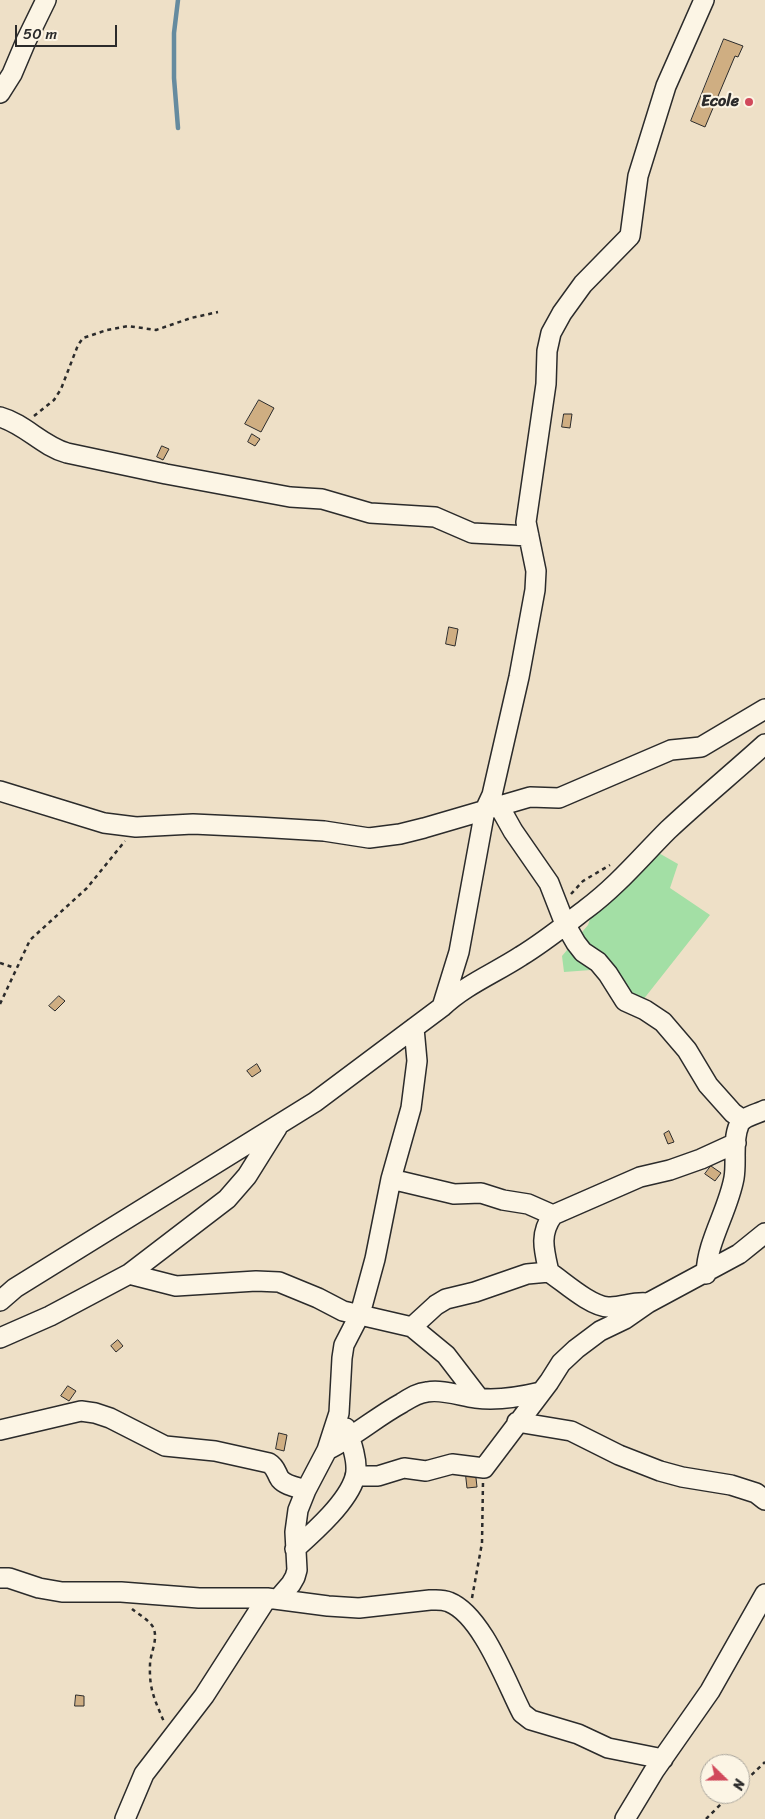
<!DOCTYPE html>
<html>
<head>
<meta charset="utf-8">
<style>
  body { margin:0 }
  #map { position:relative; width:765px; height:1819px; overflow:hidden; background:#eee0c7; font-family:Sriracha,sans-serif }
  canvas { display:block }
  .north { position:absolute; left:700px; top:1754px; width:50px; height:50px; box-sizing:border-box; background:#fcf5e5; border:1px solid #a8a49b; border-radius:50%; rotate:112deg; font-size:14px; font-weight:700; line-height:20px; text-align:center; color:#2b2b2b }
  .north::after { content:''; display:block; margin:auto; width:18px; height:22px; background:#d1495b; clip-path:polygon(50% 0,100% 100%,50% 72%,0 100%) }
  .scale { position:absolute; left:15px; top:25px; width:102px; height:22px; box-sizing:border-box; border:2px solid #2b2b2b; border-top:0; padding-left:6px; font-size:15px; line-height:18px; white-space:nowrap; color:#2b2b2b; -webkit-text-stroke:4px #fcf5e5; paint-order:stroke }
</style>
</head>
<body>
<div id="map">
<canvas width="765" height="1819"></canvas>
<div class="north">N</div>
<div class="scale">50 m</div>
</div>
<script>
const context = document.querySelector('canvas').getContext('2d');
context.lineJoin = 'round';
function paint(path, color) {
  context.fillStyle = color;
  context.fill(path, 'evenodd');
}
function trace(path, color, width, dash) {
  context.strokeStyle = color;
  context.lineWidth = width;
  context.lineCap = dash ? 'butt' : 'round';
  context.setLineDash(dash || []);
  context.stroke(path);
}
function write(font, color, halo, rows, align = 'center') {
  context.font = font + ' Sriracha,sans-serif';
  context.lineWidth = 4;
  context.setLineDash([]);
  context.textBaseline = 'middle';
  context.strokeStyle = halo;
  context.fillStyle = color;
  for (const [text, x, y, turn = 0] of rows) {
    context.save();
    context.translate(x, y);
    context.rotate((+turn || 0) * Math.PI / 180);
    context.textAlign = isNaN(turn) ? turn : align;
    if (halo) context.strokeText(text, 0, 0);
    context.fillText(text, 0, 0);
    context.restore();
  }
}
paint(new Path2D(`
  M650,848L678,864L670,888L710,915L639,1005L597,957L591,970L564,972L562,956L588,925L593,910Z`), '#a3dfa5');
trace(new Path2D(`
  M178,0L174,33V78L178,128`), '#658b9f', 4.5);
const building = new Path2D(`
  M724,39L743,46L738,57L735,56L705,127L691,121Z
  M259,400L274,408L261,432L245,424Z
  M564,414H572L570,428L562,427Z
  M252,434L260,439L255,446L248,442Z
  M162,446L169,449L163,460L157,457Z
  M449,627L458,629L455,646L446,644Z
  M59,996L65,1001L55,1011L49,1006Z
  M257,1064L261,1071L252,1077L247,1071Z
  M669,1131L674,1142L668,1144L664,1134Z
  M711,1166L721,1173L715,1181L705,1174Z
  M118,1340L123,1346L116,1352L111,1346Z
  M68,1386L76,1391L69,1401L61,1396Z
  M279,1433L287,1435L284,1451L276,1449Z
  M475,1469L477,1487L467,1488L465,1470Z
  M76,1695L84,1696V1706H75Z`);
paint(building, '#cfae82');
trace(building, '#2b2b2b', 1);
const minor = new Path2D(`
  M0,93L12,74L26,41L46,0
  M0,417C25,424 42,446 67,453L166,474L290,497L322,499L370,513L435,517L472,533L529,536
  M0,791L104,823L136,827L193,824L257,827L324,831L369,838L400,834L424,828L530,797L559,798L671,750L701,747L765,709
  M499,806L513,831L549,883L565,924L576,943L583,952L598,962L608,974L625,1001L645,1010L663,1022L687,1050L708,1085L733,1113L743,1120
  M442,1007L459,952L485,810L492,795L519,677L535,590L536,571L526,522L546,384L547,351L551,333L562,313L583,284L630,236L638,176L666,86L704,0
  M391,1179L454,1194L481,1193L503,1200L528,1204L553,1215C539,1234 544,1250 549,1272C564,1282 590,1306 608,1307C621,1308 634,1301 647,1303
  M553,1215L640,1177L670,1170L701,1159L736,1143
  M129,1274L176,1286L256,1281L279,1282L318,1298L343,1311L412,1327L436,1305L446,1299L475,1292L527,1274L549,1272
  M706,1274C707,1241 728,1211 734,1178C737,1161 732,1141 739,1125C742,1117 757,1114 765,1110
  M0,1301L15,1288L315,1102L442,1007C465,985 495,973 521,956C544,942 565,925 586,909C617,886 641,857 668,830C700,800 733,773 765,744
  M412,1327L446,1355L479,1398
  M0,1338L50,1316L129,1274L227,1199L247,1176L277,1128
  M517,1422L571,1431L619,1455L660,1471L682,1477L731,1485L756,1493L765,1500
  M0,1430L81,1411L95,1413L110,1418L165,1446L215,1451L269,1463C276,1467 276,1473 280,1479C286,1486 297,1487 306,1490
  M327,1450C354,1437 376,1417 402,1403C410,1398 417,1393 427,1392C442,1389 461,1396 476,1398C498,1401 520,1397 541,1392
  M355,1476H378L404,1468L426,1471L452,1464L484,1468L549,1382L561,1363L576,1349L600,1331L625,1319L648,1303L739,1254L765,1233
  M295,1549C314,1532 348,1502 355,1477C359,1463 351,1441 346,1428
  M0,1578H9L39,1588L62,1592H121L199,1598H267L328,1606L359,1608L430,1600C436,1600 442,1599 449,1602C482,1615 506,1682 522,1713L531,1720L578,1734L608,1748L663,1759
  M278,1599L291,1584L295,1577L297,1570L295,1532L298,1510L306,1490L327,1450L339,1413L342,1358L344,1345L360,1314L375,1259L391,1179L411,1108L417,1061L414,1028
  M125,1819L144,1774L204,1696L267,1598
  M625,1819L654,1771L710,1691L765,1594`);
trace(minor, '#2b2b2b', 22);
trace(new Path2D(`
  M34,416L54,400L61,389L78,345L83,338L107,330L128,326L156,330L191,318L218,312
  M571,894L583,881L610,865
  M0,963L15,968
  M0,1004L30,940L87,888L125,841
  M472,1598L482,1543L483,1482
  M132,1609C138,1614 149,1620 153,1627C159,1639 150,1653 150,1665C149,1690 155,1700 164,1722
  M740,1786L765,1762
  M706,1819L731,1794`), '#2b2b2b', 2.5, [4, 4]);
trace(minor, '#fcf5e5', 19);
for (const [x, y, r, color] of [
  [749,102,5,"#d1495b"]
]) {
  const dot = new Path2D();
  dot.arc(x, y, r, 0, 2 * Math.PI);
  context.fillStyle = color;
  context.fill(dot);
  trace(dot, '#fcf5e5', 2);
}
write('bold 16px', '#2b2b2b', '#fcf5e5', [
  ["Ecole",739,102]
], 'right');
</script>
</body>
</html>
